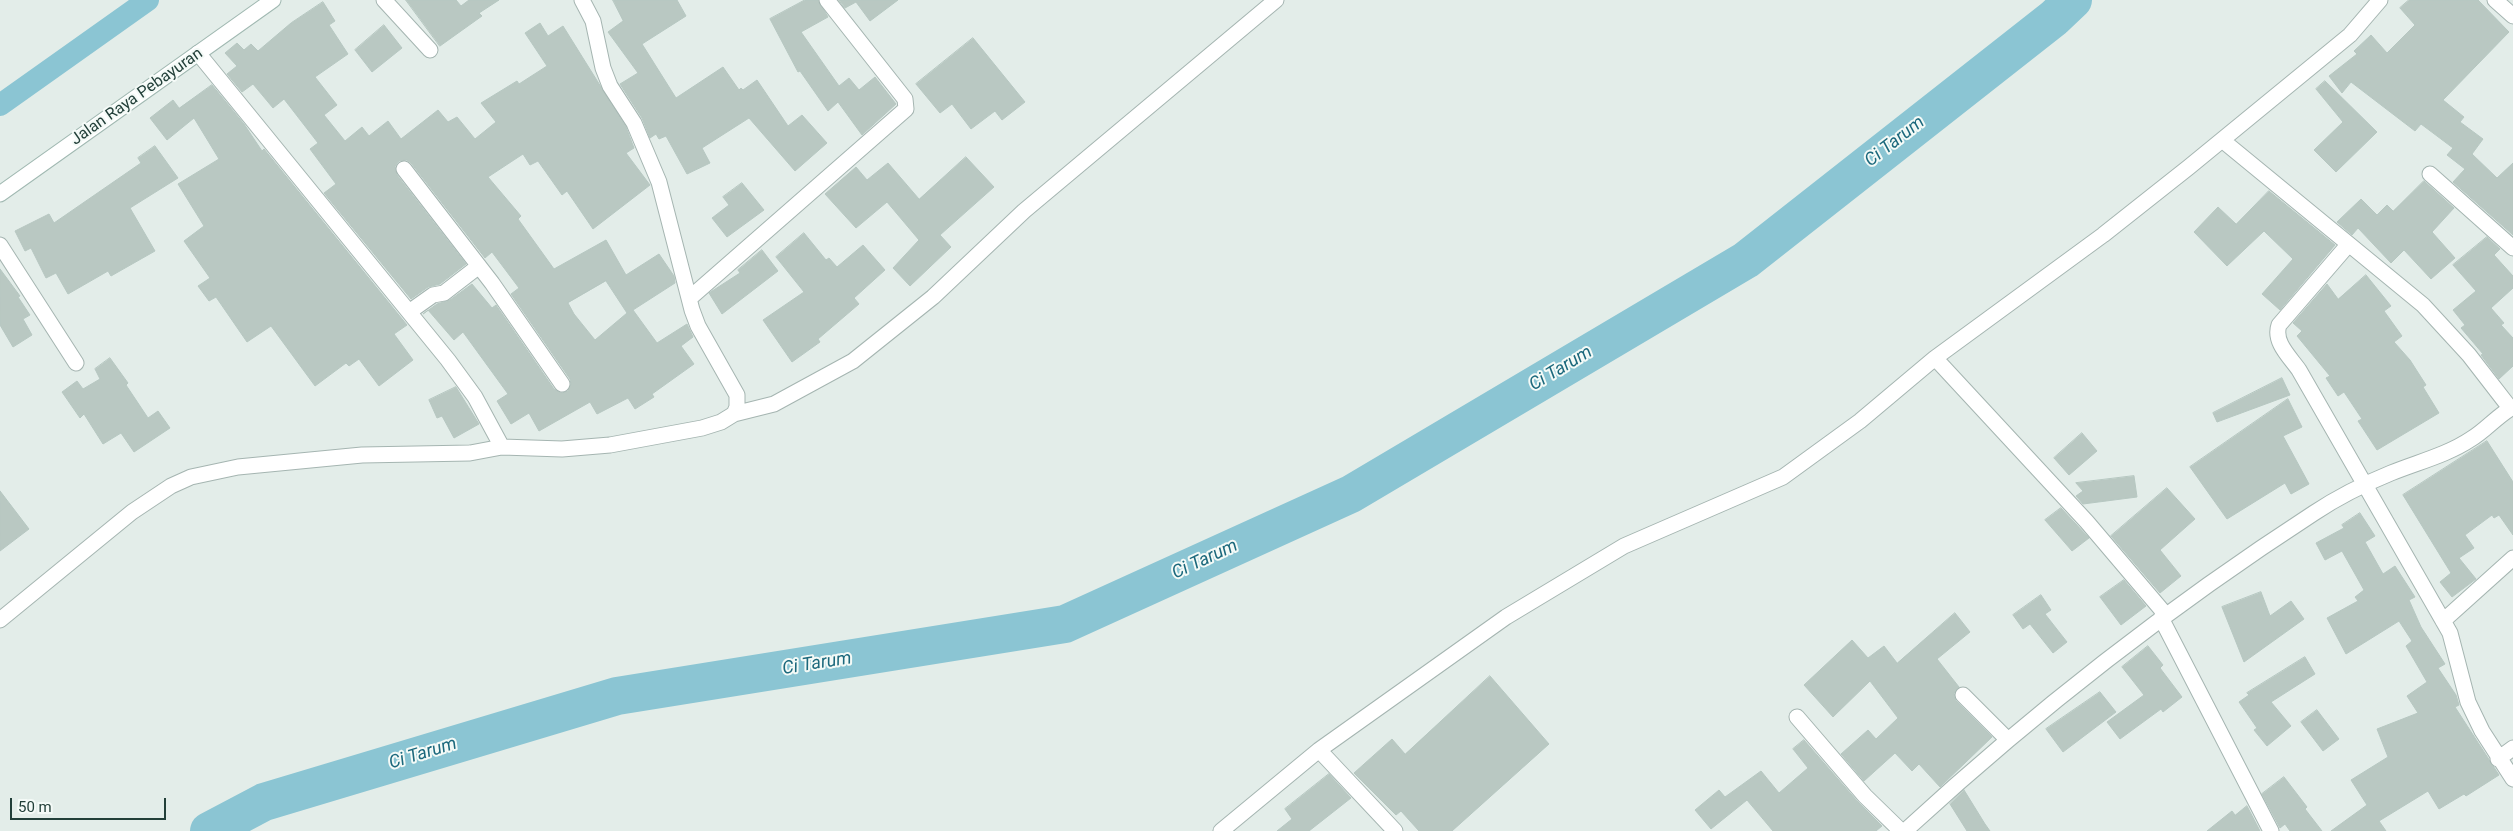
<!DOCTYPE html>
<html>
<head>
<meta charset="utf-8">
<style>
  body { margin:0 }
  #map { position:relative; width:2513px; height:831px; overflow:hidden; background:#e3ede9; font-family:Roboto,sans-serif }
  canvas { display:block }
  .scale { position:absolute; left:10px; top:798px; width:156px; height:22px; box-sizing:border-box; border:2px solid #223f39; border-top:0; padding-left:6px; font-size:15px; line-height:18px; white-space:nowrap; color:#223f39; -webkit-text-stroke:4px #f4faf7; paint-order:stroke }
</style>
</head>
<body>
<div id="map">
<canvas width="2513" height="831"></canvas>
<div class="scale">50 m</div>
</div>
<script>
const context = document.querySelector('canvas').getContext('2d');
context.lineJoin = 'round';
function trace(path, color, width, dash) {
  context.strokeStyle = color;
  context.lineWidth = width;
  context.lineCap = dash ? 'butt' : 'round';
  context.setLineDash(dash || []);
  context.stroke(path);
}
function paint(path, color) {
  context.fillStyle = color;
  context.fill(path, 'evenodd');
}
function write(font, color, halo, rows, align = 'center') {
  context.font = font + ' Roboto,sans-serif';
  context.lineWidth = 4;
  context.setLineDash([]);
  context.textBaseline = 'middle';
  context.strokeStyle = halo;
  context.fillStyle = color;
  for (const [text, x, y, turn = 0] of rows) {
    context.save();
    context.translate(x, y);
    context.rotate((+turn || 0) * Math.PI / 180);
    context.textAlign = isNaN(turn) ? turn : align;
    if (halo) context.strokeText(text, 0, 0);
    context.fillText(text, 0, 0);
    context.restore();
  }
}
trace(new Path2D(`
  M0,105L148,0`), '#8bc5d3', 22);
trace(new Path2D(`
  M209,831L264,802L617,696L1065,624L1351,494L1746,260L2054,18L2073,0`), '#8bc5d3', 38);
const building = new Path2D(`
  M406,0H456L461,6L469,0H499L479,13L482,16L440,46Z
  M613,0H677L686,16L642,44L676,98L723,67L739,90L741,88L743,90L757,80L788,126L802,115L827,143L795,171L749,118L702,148L710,163L687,174L666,136L659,139L656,134L650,138L642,118L620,84L638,73L608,32L623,21Z
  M805,0H818L828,17L801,32L839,86L849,78L859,90L875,77L896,104L862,135L838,102L828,111L800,71L798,72L770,19Z
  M839,0H898L870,21L856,2L845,8Z
  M2409,0H2478L2509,32L2443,100L2464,117L2460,122L2483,139L2472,154L2497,178L2513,163V235L2453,182L2465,169L2447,155L2453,148L2421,124L2415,131L2351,82L2342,93L2329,76L2357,54L2354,51L2371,35L2387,53L2415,25L2400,8Z
  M323,2L335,21L329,25L348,54L315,77L337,105L324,115L345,141L362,127L369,136L388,121L401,139L438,110L448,122L457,117L475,139L496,122L481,103L517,81L519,84L547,66L525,33L540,23L548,36L563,26L626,127L634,148L626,153L650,185L593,229L567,191L562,195L538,161L530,165L523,154L488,177L521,216L518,219L554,269L606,240L626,275L659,254L674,276L675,283L633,310L657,343L687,324L693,337L681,346L694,364L652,394L654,397L635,409L628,398L597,414L590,402L539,431L529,413L511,424L497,401L508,394L463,332L454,340L428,310L423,314L437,304L450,300L472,284L492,308L496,305L554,389L562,393L568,391L571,384L570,379L511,294L519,288L492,252L485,258L411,163L407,160L399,161L395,166L397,175L466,264L440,284L428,287L411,299L324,193L336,184L310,149L318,143L284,99L273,108L253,84L242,92L227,74L237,66L225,53L237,43L244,50L251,44L258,51L291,23ZM606,281L627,313L595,340L574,314L568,303Z
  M384,25L402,48L372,72L355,50Z
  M973,38L1025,102L1002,120L995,111L971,129L952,104L940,113L916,84Z
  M2325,81L2377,132L2336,172L2314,150L2343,122L2316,89Z
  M212,85L244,124L262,151L264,149L407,325L394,334L413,360L379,386L359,359L349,366L346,363L315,386L271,326L247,342L216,297L209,301L198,286L210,278L184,241L204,226L178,184L219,159L194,118L167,140L150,118L173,100L179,108Z
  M155,146L178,178L130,208L155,251L111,276L108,271L68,294L56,273L46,278L31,248L25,251L15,231L49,214L54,223L141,163L138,158Z
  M966,157L994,187L940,235L951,247L910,286L893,268L919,240L887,202L856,228L825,194L856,167L867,180L888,163L919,199Z
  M2424,181L2454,208L2432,232L2455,258L2431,279L2404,250L2391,263L2358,228L2352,235L2337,222L2361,199L2377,215L2387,205L2393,211Z
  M742,183L764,210L727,237L712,218L729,205L723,197Z
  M2269,191L2335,245L2280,310L2262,294L2293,259L2264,231L2227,266L2194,232L2218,207L2236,224Z
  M804,233L826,260L829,258L837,267L863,245L885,270L854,298L859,304L818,339L820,342L792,362L763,320L804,292L776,257Z
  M2487,237L2500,249L2494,255L2513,276V288L2491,308L2504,323L2501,325L2513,338V366L2499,379L2481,355L2483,354L2461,328L2465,325L2453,310L2476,291L2453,265Z
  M762,250L778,271L722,314L709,293L740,273L738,270Z
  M0,269L20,296L18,297L30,315L23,319L32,335L13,347L0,325Z
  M2366,275L2391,306L2384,311L2402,336L2394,342L2410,360L2426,385L2423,387L2439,413L2377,450L2358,421L2362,419L2344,392L2338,396L2326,378L2330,376L2297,336L2302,331L2293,323L2327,284L2338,299Z
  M110,358L128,383L126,385L148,418L158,411L170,428L134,452L121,433L103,444L84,414L80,418L62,392L77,381L83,389L100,379L95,369Z
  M2282,378L2290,395L2217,422L2213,413Z
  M456,387L479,424L454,438L442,416L437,418L429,400Z
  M2288,399L2302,427L2283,436L2309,484L2291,494L2285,483L2227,519L2190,467Z
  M2082,433L2097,451L2069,475L2054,458Z
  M2487,441L2513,482V535L2499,515L2494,518L2492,515L2465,535L2474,548L2459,558L2476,579L2452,597L2440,582L2451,573L2403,495Z
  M2134,476L2137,497L2083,504L2076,496L2083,491L2076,483Z
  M2167,488L2195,519L2160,550L2181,576L2160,593L2111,536Z
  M0,491L29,529L0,551Z
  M2061,508L2089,538L2072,551L2045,520Z
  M2360,513L2375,536L2365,542L2383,574L2395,566L2415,597L2409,600L2421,627L2445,664L2438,668L2456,695L2459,705L2455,707L2499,775L2466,796L2464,794L2439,809L2428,791L2379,821L2386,831H2331L2367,805L2351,780L2388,757L2377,729L2418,713L2407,696L2427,682L2406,646L2412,641L2399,621L2346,654L2327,618L2358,601L2355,597L2364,590L2342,551L2325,560L2316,543L2344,528L2342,525Z
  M2124,580L2146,606L2121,625L2100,597Z
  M2261,592L2270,616L2291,601L2304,619L2244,662L2222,607Z
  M2041,595L2051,610L2045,614L2067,642L2053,653L2030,624L2023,629L2013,615Z
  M1955,613L1970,632L1937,659L1959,687L1954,693L1956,701L1992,737L1940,787L1919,764L1912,771L1895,753L1864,781L1841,754L1868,730L1876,739L1898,718L1870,681L1833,717L1804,685L1852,640L1868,658L1884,646L1897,663Z
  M2148,646L2163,665L2160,668L2182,697L2163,712L2161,709L2120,739L2107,722L2144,695L2122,667Z
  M2305,657L2315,674L2271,702L2291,726L2267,746L2254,730L2257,728L2239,702L2249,695L2247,693Z
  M1490,676L1549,744L1452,831H1419L1401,811L1396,815L1354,773L1392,739L1405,754Z
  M2100,692L2116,712L2063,752L2046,729Z
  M2317,710L2339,739L2323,751L2301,722Z
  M1804,740L1858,802L1882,826L1876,831H1773L1747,800L1711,829L1695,810L1719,790L1725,797L1761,771L1779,793L1808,768L1793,749Z
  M1329,774L1351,798L1309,831H1277L1292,819L1285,809Z
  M2284,777L2307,807L2305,809L2322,831H2290L2285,824L2280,828L2262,794Z
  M1964,790L1985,824L1990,831H1967L1950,804Z
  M2247,806L2260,831H2207L2232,811L2235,815Z`);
paint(building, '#b9c8c2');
trace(building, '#b6c7c1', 1);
const street = new Path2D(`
  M384,0L430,50
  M2495,0L2513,16
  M198,53L448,360L475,397L502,447
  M2222,140L2423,305L2469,355L2510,408
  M404,169L492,283L562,384
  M2430,174L2513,248
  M0,245L76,363
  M2348,245L2279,325C2273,342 2290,357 2299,370L2450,633L2468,702L2482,731L2513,779
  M691,297L906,109L905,99L827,0
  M409,312L433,295L444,293L479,266
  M1935,358L2087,522L2166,615
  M734,414L774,404L853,361L933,297L1024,211L1276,0
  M2161,618L2271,831
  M0,620L132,512L171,486L191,477L238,467L362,455L470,453L502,447L562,449L610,445L702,428L721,422L734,414L737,407V395L698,326L692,310L659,182L634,123L610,86L603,68L593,21L582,0
  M2443,621L2513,558
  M1963,695L2007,739
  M1797,717L1865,796L1901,831
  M1319,750L1395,831
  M2498,759L2513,748
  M1221,831L1319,750L1506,617L1624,546L1783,477L1860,421L1935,358L2103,235L2189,167L2350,35L2380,0
  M1905,831C2032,714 2169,607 2314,513C2338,497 2364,484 2391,473C2418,462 2447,455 2471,439C2486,430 2498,415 2513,407`);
const secondary = new Path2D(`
  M0,194L273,0`);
trace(street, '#a5b5b1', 17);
trace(secondary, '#a1b9b2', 17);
trace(street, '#fff', 15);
trace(secondary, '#fff', 15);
write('16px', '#223f39', '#f4faf7', [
  ["Jalan Raya Pebayuran",137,97,-35]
]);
write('italic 18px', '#1b687c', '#f4faf7', [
  ["Ci Tarum",1895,142,-38],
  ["Ci Tarum",1561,369,-31],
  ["Ci Tarum",1205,560,-25],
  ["Ci Tarum",817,664,-9],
  ["Ci Tarum",423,754,-17]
]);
</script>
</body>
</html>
